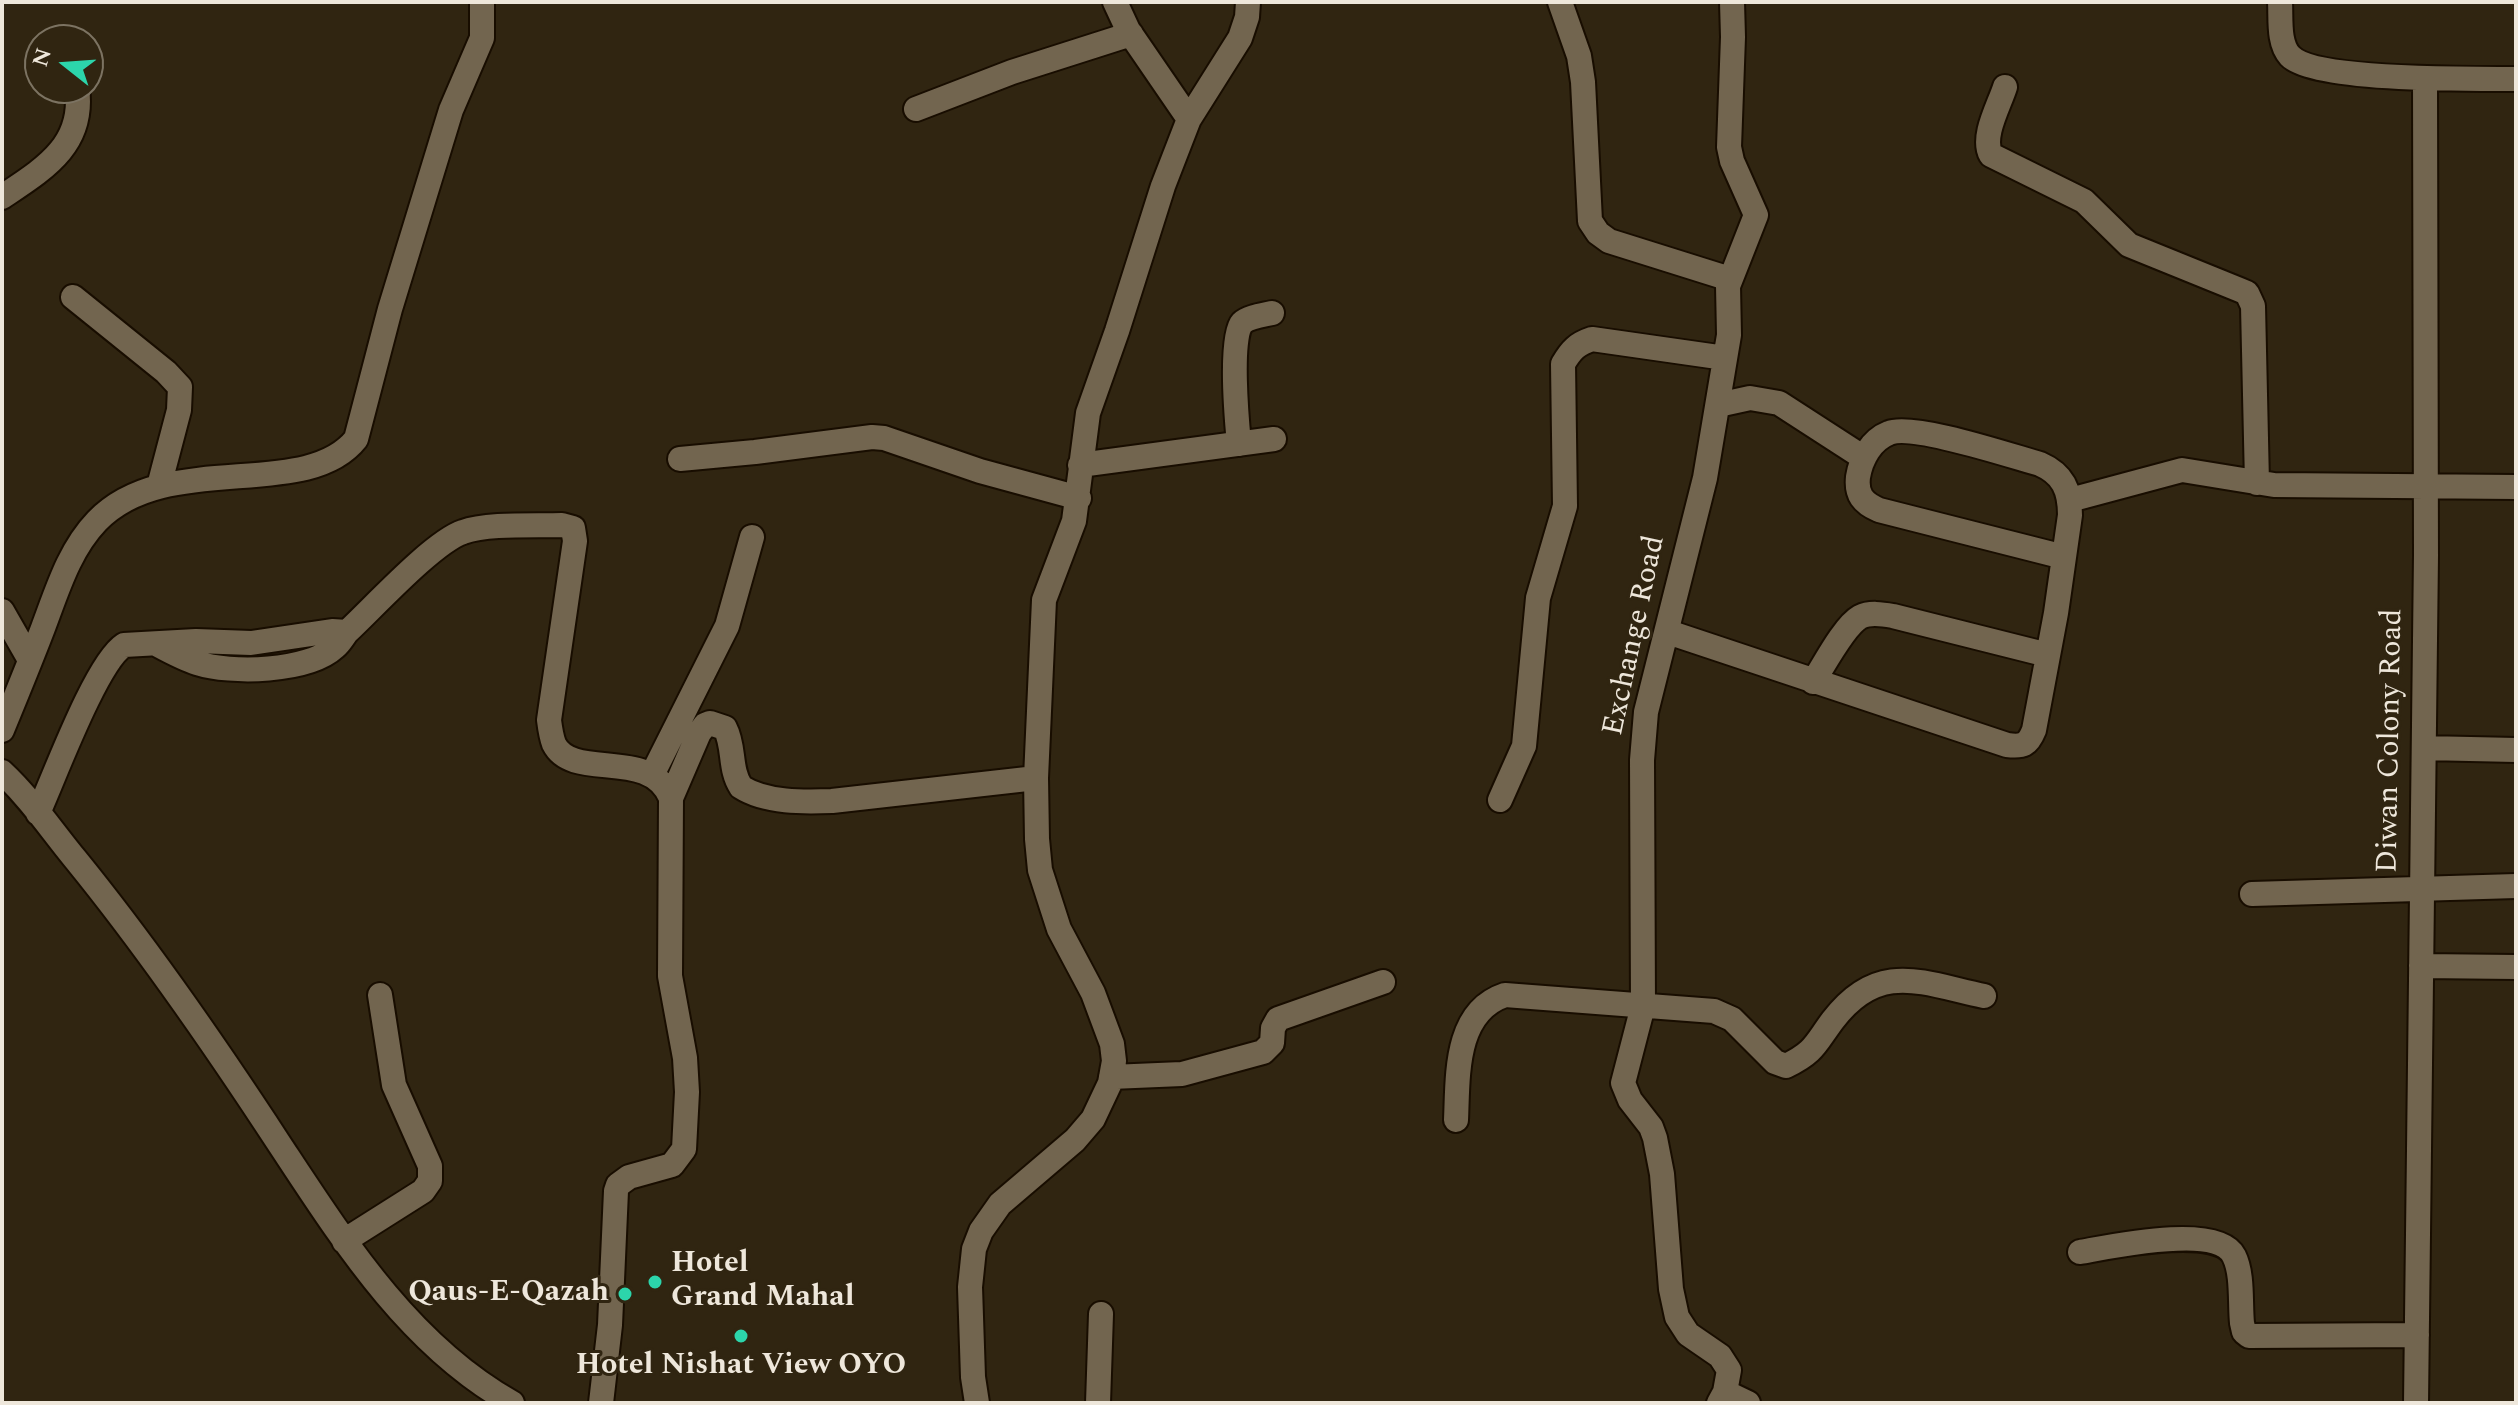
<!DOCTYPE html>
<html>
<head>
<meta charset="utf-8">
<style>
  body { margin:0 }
  #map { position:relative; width:2518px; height:1405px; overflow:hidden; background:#302511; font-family:Spectral,serif }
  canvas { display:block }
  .frame { position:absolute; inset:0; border:4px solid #eee7db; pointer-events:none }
  .north { position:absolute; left:24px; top:24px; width:80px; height:80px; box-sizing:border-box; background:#302511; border:2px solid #7c7362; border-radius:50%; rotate:287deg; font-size:22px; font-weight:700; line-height:32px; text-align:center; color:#eee7db }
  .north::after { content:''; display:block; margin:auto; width:28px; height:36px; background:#2cd5ab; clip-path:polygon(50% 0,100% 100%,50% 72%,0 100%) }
</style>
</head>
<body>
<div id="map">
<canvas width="2518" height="1405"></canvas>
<div class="frame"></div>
<div class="north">N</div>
</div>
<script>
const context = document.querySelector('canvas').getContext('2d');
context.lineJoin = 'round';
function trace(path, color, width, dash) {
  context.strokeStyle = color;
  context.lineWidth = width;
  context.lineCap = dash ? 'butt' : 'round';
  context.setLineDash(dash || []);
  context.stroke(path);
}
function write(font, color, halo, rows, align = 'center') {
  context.font = font + ' Spectral,serif';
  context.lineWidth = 6;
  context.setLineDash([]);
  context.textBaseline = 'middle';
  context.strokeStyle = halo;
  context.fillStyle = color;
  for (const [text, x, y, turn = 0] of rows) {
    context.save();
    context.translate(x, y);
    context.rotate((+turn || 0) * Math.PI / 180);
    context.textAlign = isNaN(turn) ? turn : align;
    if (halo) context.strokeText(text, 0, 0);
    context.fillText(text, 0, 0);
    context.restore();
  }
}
const minor = new Path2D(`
  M1115,2L1128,30L1189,119
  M1560,2L1579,56L1583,82L1590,221L1598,233L1609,241L1730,279
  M2280,2C2281,19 2278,43 2290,56C2314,81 2476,79 2516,79
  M2005,87C1999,106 1981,137 1991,155L2084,201L2129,245L2240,290L2247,293L2253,306L2257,483
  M916,109L1012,72L1131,34
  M2,197C44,169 85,145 77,88
  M73,297L166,372L180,387L179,410L159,486
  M1718,405L1750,398L1779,403L1864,458
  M1239,444C1237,423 1229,337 1242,323C1248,317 1264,315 1272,313
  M680,459L755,452L872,437L884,438L980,471L1079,498
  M1080,465L1274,439
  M2070,500L2182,470L2274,485L2516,487
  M2,611L30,660
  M1668,632L2007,745C2023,747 2028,745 2034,730L2056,613L2070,515C2070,490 2063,474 2040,464C2011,456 1913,423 1889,433C1871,440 1861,459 1858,477C1856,495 1863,503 1879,510L2064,557
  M158,645C171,652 184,659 197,663C231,674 308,672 335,647C340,643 343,637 347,632C373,608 433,542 463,532C488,523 535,526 562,525L573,528L575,541L549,720C550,728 551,736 554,744C573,782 650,746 671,798L670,976L685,1058L687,1092L684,1149L672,1165L629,1177L618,1185L616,1191L610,1325L601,1403
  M1813,682C1824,665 1844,626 1860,617C1870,612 1882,614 1893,616L2048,655
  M2,730C16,696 30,662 43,628C57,591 69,550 97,521C166,449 306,502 356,439L390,309L451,110L482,38V2
  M2424,748L2516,750
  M2,772C30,798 52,831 76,860C150,951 216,1047 280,1145C344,1242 409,1345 512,1403
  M652,775L727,626L752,537
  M671,798L699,733L705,725L710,723L725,728C735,747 729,769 741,787C766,803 804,802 832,801L1036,778
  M1500,800L1524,746L1538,598L1565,506L1563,364C1571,350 1577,344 1592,339L1725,358
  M38,813C54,778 96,663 124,645L196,641L251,643L332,631L347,632
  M2252,894L2516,886
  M2421,966L2516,967
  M1111,1077L1182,1074L1263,1052L1272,1043L1273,1028L1278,1019L1383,982
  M1456,1120C1458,1077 1454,1012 1505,995L1714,1011L1732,1019L1775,1062L1786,1066C1815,1052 1815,1044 1833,1020C1879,960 1922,983 1984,996
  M344,1241L423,1191L430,1181V1166L394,1085L380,995
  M2080,1252C2109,1247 2218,1223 2234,1256C2243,1274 2240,1303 2242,1323L2244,1332L2249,1336L2417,1335
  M1725,1392L1748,1403
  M977,1403L973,1377L970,1287L974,1249L981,1231L1000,1204L1075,1140L1093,1119L1110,1083L1114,1061L1112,1044L1093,993L1059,929L1040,870L1037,839L1036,778L1044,600L1074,521L1088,413L1117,331L1163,186L1189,119L1240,38L1247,17L1248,2
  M1098,1403L1101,1314
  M1719,1403L1725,1392L1729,1370L1720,1356L1688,1334L1677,1317L1671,1289L1662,1174L1655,1138L1651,1127L1630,1100L1623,1083L1643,1006L1642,760L1646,712L1705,478L1729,335L1728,286L1756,215L1732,161L1729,147L1733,37L1732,2
  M2416,1403L2426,555L2425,79`);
trace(minor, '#180d00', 28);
trace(minor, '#72654f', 24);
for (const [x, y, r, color] of [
  [655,1282,8,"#2cd5ab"],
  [625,1294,8,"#2cd5ab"],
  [741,1336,8,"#2cd5ab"]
]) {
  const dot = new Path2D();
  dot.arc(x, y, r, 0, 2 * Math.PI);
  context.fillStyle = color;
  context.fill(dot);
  trace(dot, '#302511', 3);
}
write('30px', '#eee7db', '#302511', [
  ["Exchange Road",1636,636,-78],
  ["Diwan Colony Road",2392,741,-89]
]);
write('bold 30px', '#eee7db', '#302511', [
  ["Hotel",671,1265],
  ["Grand Mahal",671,1299],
  ["Qaus-E-Qazah",609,1294,"right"],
  ["Hotel Nishat View OYO",741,1367,"center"]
], 'left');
</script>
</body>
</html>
